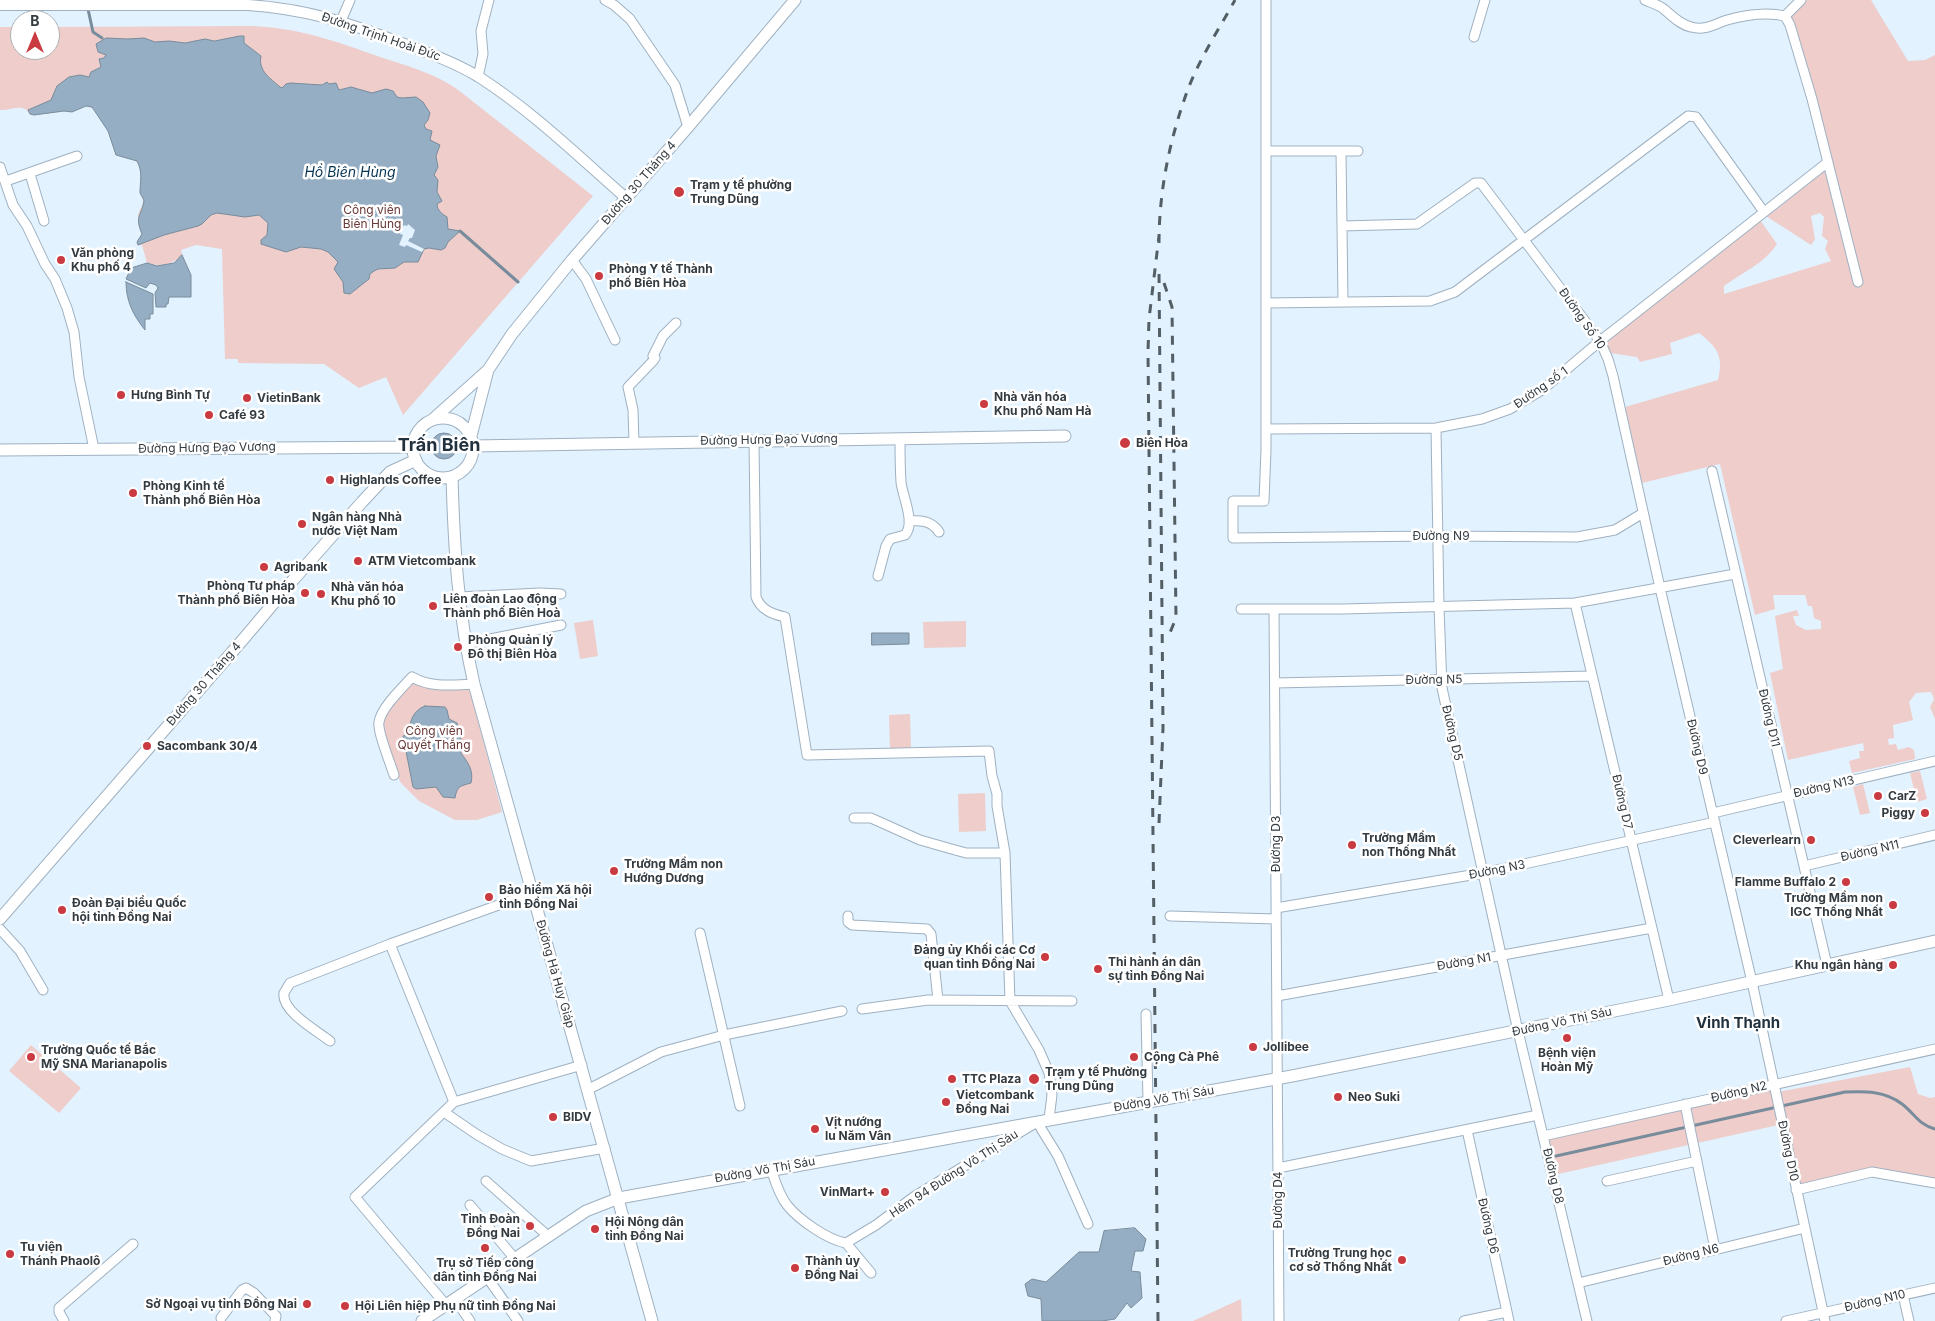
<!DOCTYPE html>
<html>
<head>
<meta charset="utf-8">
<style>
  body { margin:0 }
  #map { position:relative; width:1935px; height:1321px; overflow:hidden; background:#e2f2ff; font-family:Inter,sans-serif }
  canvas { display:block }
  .north { position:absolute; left:10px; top:10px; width:50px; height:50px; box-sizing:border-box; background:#fff; border:1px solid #adb1b3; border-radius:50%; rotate:0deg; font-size:14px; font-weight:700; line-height:20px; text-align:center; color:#333b41 }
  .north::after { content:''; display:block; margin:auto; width:18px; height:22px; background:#ca3a41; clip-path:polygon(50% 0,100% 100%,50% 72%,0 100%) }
</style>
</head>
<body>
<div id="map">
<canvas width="1935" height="1321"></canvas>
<div class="north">B</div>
</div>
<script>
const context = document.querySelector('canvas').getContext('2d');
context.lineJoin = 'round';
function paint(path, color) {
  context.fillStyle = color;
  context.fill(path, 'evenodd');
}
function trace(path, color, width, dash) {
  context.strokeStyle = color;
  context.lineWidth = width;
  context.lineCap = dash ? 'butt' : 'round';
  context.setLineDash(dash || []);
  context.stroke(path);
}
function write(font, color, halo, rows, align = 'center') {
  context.font = font + ' Inter,sans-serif';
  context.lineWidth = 5;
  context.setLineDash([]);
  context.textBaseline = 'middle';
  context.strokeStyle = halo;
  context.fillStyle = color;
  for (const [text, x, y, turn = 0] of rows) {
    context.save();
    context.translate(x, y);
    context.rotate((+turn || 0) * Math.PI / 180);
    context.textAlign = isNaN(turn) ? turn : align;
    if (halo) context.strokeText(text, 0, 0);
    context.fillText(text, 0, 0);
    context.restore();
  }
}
paint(new Path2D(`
  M1807,0H1871L1908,61L1925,60L1935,55V719L1930,707L1934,699L1931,692L1916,693L1909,702L1913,720L1893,725L1894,738L1888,739L1889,745L1896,744L1898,750L1909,747L1914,750L1915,759L1852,773L1849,761L1860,758L1859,751H1864L1863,743L1788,760L1770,673L1783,669L1775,616L1797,610L1799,616H1793L1796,625L1806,630L1821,629V621L1814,618L1812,606H1808L1805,595H1773L1775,609L1755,615L1720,464L1642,483L1625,407L1718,380C1724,356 1717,347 1699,333L1670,343L1672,354L1640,362L1637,357L1610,353L1605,342L1760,220L1777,244C1764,264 1743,272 1724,286V294L1831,261L1825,249L1828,241L1822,236L1824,217L1820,213L1811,216L1815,239L1811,245L1766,216L1782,205L1832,164L1789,17Z
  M251,26C300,28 335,41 380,57C407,66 434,73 457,89L593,196L403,415L386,377L359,388L324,364L238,363V359H225L222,249L196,245L181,250L182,255C172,265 161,267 147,263L142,245H138L137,242L142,234C140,229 138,224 138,217C139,205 148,206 140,193C140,181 145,168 134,159L116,155L108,131L95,109L86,106L72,112L64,111L34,115L30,114C23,102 10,111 0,110V27H20V50H50V27Z
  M593,620L598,656L580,659L574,623Z
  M966,621V647L924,648L923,622Z
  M413,680L469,687L502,812L477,820H455L419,801L401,783L394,770L381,727L384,715Z
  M910,714L911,748L890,749L889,715Z
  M1920,771L1927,799L1917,802L1910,773Z
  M1863,784L1870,813L1860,815L1853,787Z
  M985,793L986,831L959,832L958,794Z
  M31,1045L81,1088L59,1113L9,1071Z
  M1910,1067L1918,1094L1930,1098L1935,1097V1179L1871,1169L1799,1186L1778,1092Z
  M1770,1085L1778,1125L1554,1175L1546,1139Z
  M1241,1299L1242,1321H1193Z`), '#eecdcb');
const water = new Path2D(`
  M240,36H244V43L261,56C258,71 270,78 280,87L282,88L286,84L290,83L322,85L327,82L329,84L336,83L339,90L351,87L372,93L386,89L393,91L397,97L402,98L416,97L423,102L430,113L428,120L424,125L426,129L432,131L430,140L440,145L436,156L438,167L434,175L438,180L437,192L442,201L437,204C437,210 442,214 447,217L448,229L460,231L448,242L445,248L441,250L429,248L424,249L418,262H404L395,268L378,269L374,271L370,274L369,279L350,294L344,293L343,282L334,269L338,262L328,252L321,249L301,247L286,252L261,244V240L267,235L268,223L259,215L245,217L217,213L211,215L202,224L198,226L164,235L138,245L137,242L142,234C134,215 142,216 144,200L140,193C140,181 143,172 137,161L116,155L108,131L92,107L86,106L72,112L64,111L34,115L30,114L28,110L51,100L57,86L69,77L80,75L89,77L91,72L101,67L99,59L104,58L106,55L98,52L96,44L106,38L128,39L144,38L155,42L169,41L185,43L205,39L214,41Z
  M182,255L191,275V297H169L168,304H166V307H156L155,293L158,288L156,285L150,283L146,288L126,279L131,268L147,263L157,266L174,263Z
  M126,282L153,294V314H150V319H145V330C133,315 126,301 126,282Z
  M431 446a13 13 0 1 1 26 0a13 13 0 1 1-26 0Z
  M872,633H909V644L872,645Z
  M425,706L445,707L447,710L449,719L457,723L461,739V753C468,763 474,770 471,783C460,786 457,786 455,798L443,797L436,787L416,789L413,787L403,736L410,734C408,724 413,710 425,706Z
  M1135,1228L1146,1239L1143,1251H1135L1131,1271L1140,1272L1142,1298L1131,1308L1127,1303L1115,1319L1102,1321H1042L1041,1299L1028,1296L1025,1284L1032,1279L1046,1282L1079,1252H1099L1104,1231Z`);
paint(water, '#96aec3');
trace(water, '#788c9c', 1);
paint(new Path2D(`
  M408,224L415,230L412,238H410L408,241L424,249L422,252L406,245L405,247L399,245L403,235L400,234L404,225L407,226Z`), '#e2f2ff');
trace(new Path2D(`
  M86,0L93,32L102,38
  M460,231L518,282
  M1556,1156L1845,1092C1865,1091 1885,1091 1902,1104C1914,1113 1919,1125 1935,1129`), '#788c9c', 3);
const minor = new Path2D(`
  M605,0L614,5L630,19L675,85L688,127
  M1266,0V450L1264,501H1233V538L1438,536L1577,537L1615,530L1643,513
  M1645,0C1651,3 1660,5 1665,10C1673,17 1681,25 1691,27C1706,31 1714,24 1727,20C1745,15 1767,12 1785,16L1790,25L1812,99L1858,282
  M1785,16L1801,0
  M341,21L350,0
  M1474,37L1485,0
  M478,77L483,54L481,31L489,0
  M1266,151H1358
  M1341,151L1343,302
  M0,167L13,205L27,226L45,264L55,279L67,308L74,332L79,377L94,449
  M30,174L44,221
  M6,181L77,156
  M1342,226L1417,224L1475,183H1481L1600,341L1608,359L1613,376L1660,588L1752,982L1825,1321
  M572,260L586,279L615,340
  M1266,303L1430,301L1455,292L1688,116L1696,117L1764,212
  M1436,428L1439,607L1442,688L1518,1031L1587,1321
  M1266,429L1436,428L1482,419L1510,409L1542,390L1600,341L1828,162
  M754,441L756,597C761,610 772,614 785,617L807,755L989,751L992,776L997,794V806L1005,853L1010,1001L1039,1050L1049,1073L1052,1095L1049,1119
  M634,443L633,410L628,387L653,361L655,358L653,356L663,336L676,323
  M1712,471L1827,965
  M909,521C921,520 932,521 939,532
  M878,576L886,546L890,539L905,535C916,523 902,495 901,482C900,467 900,453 900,438
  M459,597L540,593L561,594
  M1575,603L1669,1000
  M1241,609H1343L1575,603L1735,574
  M1274,609L1279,1321
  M465,644L561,625
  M1275,683L1592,676
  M394,775C391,765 377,731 379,722C381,708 402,688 412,677C431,688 452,685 474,684
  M1713,813L1935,761
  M854,818H871L920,840L948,848L966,853H1005
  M1804,866L1935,835
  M1276,908L1483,873L1715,822
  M848,916V922L852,925L927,929L931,934L938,1000
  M1170,916L1276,919
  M0,929L20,951L43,990
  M700,933L740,1106
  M390,944L454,1102
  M1277,996L1652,928
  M862,1009L928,1000L1072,1001
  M1146,1014L1148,1102
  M330,1041C317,1031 281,1011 284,993L290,983L390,944L532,893
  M589,1089L661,1052L724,1035L842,1011
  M1685,1104L1715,1249
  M444,1112L476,1134L502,1149L531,1161L605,1148
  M1467,1130L1509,1321
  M1543,1136L1935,1049
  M1278,1168L1538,1115
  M771,1169C775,1181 779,1195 787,1205C799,1220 828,1240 846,1243L871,1273
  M486,1181L548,1236
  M1607,1181L1697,1161
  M1796,1190L1872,1172L1935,1183
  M470,1205L515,1259
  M846,1243L876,1225L915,1196L1037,1122L1058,1156L1088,1224
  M487,1277L518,1321
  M1578,1283L1805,1228
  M1903,1295L1909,1321
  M455,1299L470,1321
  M446,1305L355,1197L454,1102L582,1065
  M221,1318L242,1290L246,1288L254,1293L273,1313L276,1316L275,1321
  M64,1321L59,1312V1308L133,1244
  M1464,1321L1507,1312
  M1786,1321L1935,1288`);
const tertiary = new Path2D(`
  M0,5H248C306,9 346,22 399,42C426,52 454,62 479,77C532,111 578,156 626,198`);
const secondary = new Path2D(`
  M413 448a30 30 0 1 1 60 0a30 30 0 1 1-60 0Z
  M432,420L488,370
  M471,436L488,370L512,334L572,260L688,127L795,0
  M473,446L1065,436
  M0,450L413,447
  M452,477C454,548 458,614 474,684L652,1321
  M0,919L246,636L294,579L362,502L390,472L416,460
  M422,1321L586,1211L619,1198L1292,1076L1669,1000L1935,941`);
trace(minor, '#9fb1c1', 11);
trace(tertiary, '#9fb1c1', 12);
trace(secondary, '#9fb1c1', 13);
trace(minor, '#fff', 9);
trace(tertiary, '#fff', 10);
trace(secondary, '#fff', 11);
trace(new Path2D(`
  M1159,243C1159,190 1170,138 1188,89C1200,58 1219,29 1235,0
  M1164,283L1172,307L1176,618L1169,635
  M1159,823L1163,728L1159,273
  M1158,1321L1148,352L1149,319L1159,236`), '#545e65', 3, [9, 9]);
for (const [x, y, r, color] of [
  [679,192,6,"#ca3a41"],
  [61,260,5,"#ca3a41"],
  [599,276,5,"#ca3a41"],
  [121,395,5,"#ca3a41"],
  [247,398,5,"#ca3a41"],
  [984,404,5,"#ca3a41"],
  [209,415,5,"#ca3a41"],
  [1125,443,6,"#ca3a41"],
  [330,480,5,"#ca3a41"],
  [133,493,5,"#ca3a41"],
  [302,524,5,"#ca3a41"],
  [358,561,5,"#ca3a41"],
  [264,567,5,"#ca3a41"],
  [305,593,5,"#ca3a41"],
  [321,594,5,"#ca3a41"],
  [433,606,5,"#ca3a41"],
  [458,647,5,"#ca3a41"],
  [147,746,5,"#ca3a41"],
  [1878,796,5,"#ca3a41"],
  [1925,813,5,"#ca3a41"],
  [1811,840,5,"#ca3a41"],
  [1352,845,5,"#ca3a41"],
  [614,871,5,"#ca3a41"],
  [1846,882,5,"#ca3a41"],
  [489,897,5,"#ca3a41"],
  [1893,905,5,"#ca3a41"],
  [62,910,5,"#ca3a41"],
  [1045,957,5,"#ca3a41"],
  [1893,965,5,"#ca3a41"],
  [1098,969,5,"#ca3a41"],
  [1567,1038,5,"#ca3a41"],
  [1253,1047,5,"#ca3a41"],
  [31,1057,5,"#ca3a41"],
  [1134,1057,5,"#ca3a41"],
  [952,1079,5,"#ca3a41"],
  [1034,1079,6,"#ca3a41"],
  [1338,1097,5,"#ca3a41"],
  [946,1102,5,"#ca3a41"],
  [553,1117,5,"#ca3a41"],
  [815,1129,5,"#ca3a41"],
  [885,1192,5,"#ca3a41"],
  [530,1226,5,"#ca3a41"],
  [595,1229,5,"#ca3a41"],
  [485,1248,5,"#ca3a41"],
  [10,1254,5,"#ca3a41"],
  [1402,1260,5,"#ca3a41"],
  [795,1268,5,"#ca3a41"],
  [307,1304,5,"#ca3a41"],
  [345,1306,5,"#ca3a41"]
]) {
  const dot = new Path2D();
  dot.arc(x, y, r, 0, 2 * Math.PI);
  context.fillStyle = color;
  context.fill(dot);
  trace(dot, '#fff', 2);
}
write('12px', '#333b41', '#fff', [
  ["Đường Trịnh Hoài Đức",381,37,19],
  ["Đường 30 Tháng 4",639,183,-49],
  ["Đường Số 10",1582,319,55],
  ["Đường số 1",1541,388,-35],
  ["Đường Hưng Đạo Vương",769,440,-1],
  ["Đường Hưng Đạo Vương",207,448,-1],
  ["Đường N9",1441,536],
  ["Đường N5",1434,680,-1],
  ["Đường 30 Tháng 4",204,684,-49],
  ["Đường D11",1769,718,77],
  ["Đường D5",1452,733,77],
  ["Đường D9",1697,747,77],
  ["Đường N13",1824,787,-13],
  ["Đường D7",1622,802,77],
  ["Đường D3",1276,844,-90],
  ["Đường N11",1870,851,-13],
  ["Đường N3",1497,870,-11],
  ["Đường N1",1464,962,-10],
  ["Đường Hà Huy Giáp",555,974,74],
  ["Đường Võ Thị Sáu",1562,1022,-12],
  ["Đường N2",1739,1092,-13],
  ["Đường Võ Thị Sáu",1164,1099,-10],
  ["Đường D10",1788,1151,78],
  ["Đường Võ Thị Sáu",765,1170,-10],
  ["Hẻm 94 Đường Võ Thị Sáu",954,1174,-33],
  ["Đường D8",1553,1176,77],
  ["Đường D4",1278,1200,-90],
  ["Đường D6",1488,1226,77],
  ["Đường N6",1691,1255,-14],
  ["Đường N10",1875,1301,-13]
]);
write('bold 12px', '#333b41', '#fff', [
  ["Trạm y tế phường",690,185],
  ["Trung Dũng",690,199],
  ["Văn phòng",71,253],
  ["Khu phố 4",71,267],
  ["Phòng Y tế Thành",609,269],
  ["phố Biên Hòa",609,283],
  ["Hưng Bình Tự",131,395],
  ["Nhà văn hóa",994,397],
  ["Khu phố Nam Hà",994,411],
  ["VietinBank",257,398],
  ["Café 93",219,415],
  ["Biên Hòa",1136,443],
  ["Highlands Coffee",340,480],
  ["Phòng Kinh tế",143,486],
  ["Thành phố Biên Hòa",143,500],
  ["Ngân hàng Nhà",312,517],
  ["nước Việt Nam",312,531],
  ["ATM Vietcombank",368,561],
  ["Agribank",274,567],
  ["Phòng Tư pháp",295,586,"right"],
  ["Thành phố Biên Hòa",295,600,"right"],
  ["Nhà văn hóa",331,587],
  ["Khu phố 10",331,601],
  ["Liên đoàn Lao động",443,599],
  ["Thành phố Biên Hoà",443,613],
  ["Phòng Quản lý",468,640],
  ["Đô thị Biên Hòa",468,654],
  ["Sacombank 30/4",157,746],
  ["CarZ",1888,796],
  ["Piggy",1915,813,"right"],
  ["Trường Mầm",1362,838],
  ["non Thống Nhất",1362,852],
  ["Cleverlearn",1801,840,"right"],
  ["Trường Mầm non",624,864],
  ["Hướng Dương",624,878],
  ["Flamme Buffalo 2",1836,882,"right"],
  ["Bảo hiểm Xã hội",499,890],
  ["tỉnh Đồng Nai",499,904],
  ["Trường Mầm non",1883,898,"right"],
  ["IGC Thống Nhất",1883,912,"right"],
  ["Đoàn Đại biểu Quốc",72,903],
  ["hội tỉnh Đồng Nai",72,917],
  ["Đảng ủy Khối các Cơ",1035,950,"right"],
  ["quan tỉnh Đồng Nai",1035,964,"right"],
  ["Thi hành án dân",1108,962],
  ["sự tỉnh Đồng Nai",1108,976],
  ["Khu ngân hàng",1883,965,"right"],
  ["Jollibee",1263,1047],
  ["Trường Quốc tế Bắc",41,1050],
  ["Mỹ SNA Marianapolis",41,1064],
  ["Bệnh viện",1567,1053,"center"],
  ["Hoàn Mỹ",1567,1067,"center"],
  ["Cộng Cà Phê",1144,1057],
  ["Trạm y tế Phường",1045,1072],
  ["Trung Dũng",1045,1086],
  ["TTC Plaza",962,1079],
  ["Vietcombank",956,1095],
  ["Đồng Nai",956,1109],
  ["Neo Suki",1348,1097],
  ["BIDV",563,1117],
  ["Vịt nướng",825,1122],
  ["lu Năm Vân",825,1136],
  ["VinMart+",875,1192,"right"],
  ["Tỉnh Đoàn",520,1219,"right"],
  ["Đồng Nai",520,1233,"right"],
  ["Hội Nông dân",605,1222],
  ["tỉnh Đồng Nai",605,1236],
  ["Tu viện",20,1247],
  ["Thánh Phaolô",20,1261],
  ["Trường Trung học",1392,1253,"right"],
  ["cơ sở Thống Nhất",1392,1267,"right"],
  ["Thành ủy",805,1261],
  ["Đồng Nai",805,1275],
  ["Trụ sở Tiếp công",485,1263,"center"],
  ["dân tỉnh Đồng Nai",485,1277,"center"],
  ["Sở Ngoại vụ tỉnh Đồng Nai",297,1304,"right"],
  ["Hội Liên hiệp Phụ nữ tỉnh Đồng Nai",355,1306]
], 'left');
write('12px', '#693736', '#fff', [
  ["Công viên",372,210],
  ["Biên Hùng",372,224],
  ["Công viên",434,731],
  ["Quyết Thắng",434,745]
]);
write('italic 14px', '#073451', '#fff', [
  ["Hồ Biên Hùng",350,173]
]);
write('bold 15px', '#22313e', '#fff', [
  ["Vinh Thạnh",1738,1023]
]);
write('bold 18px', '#22313e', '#fff', [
  ["Trấn Biên",439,446]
]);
</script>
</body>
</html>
